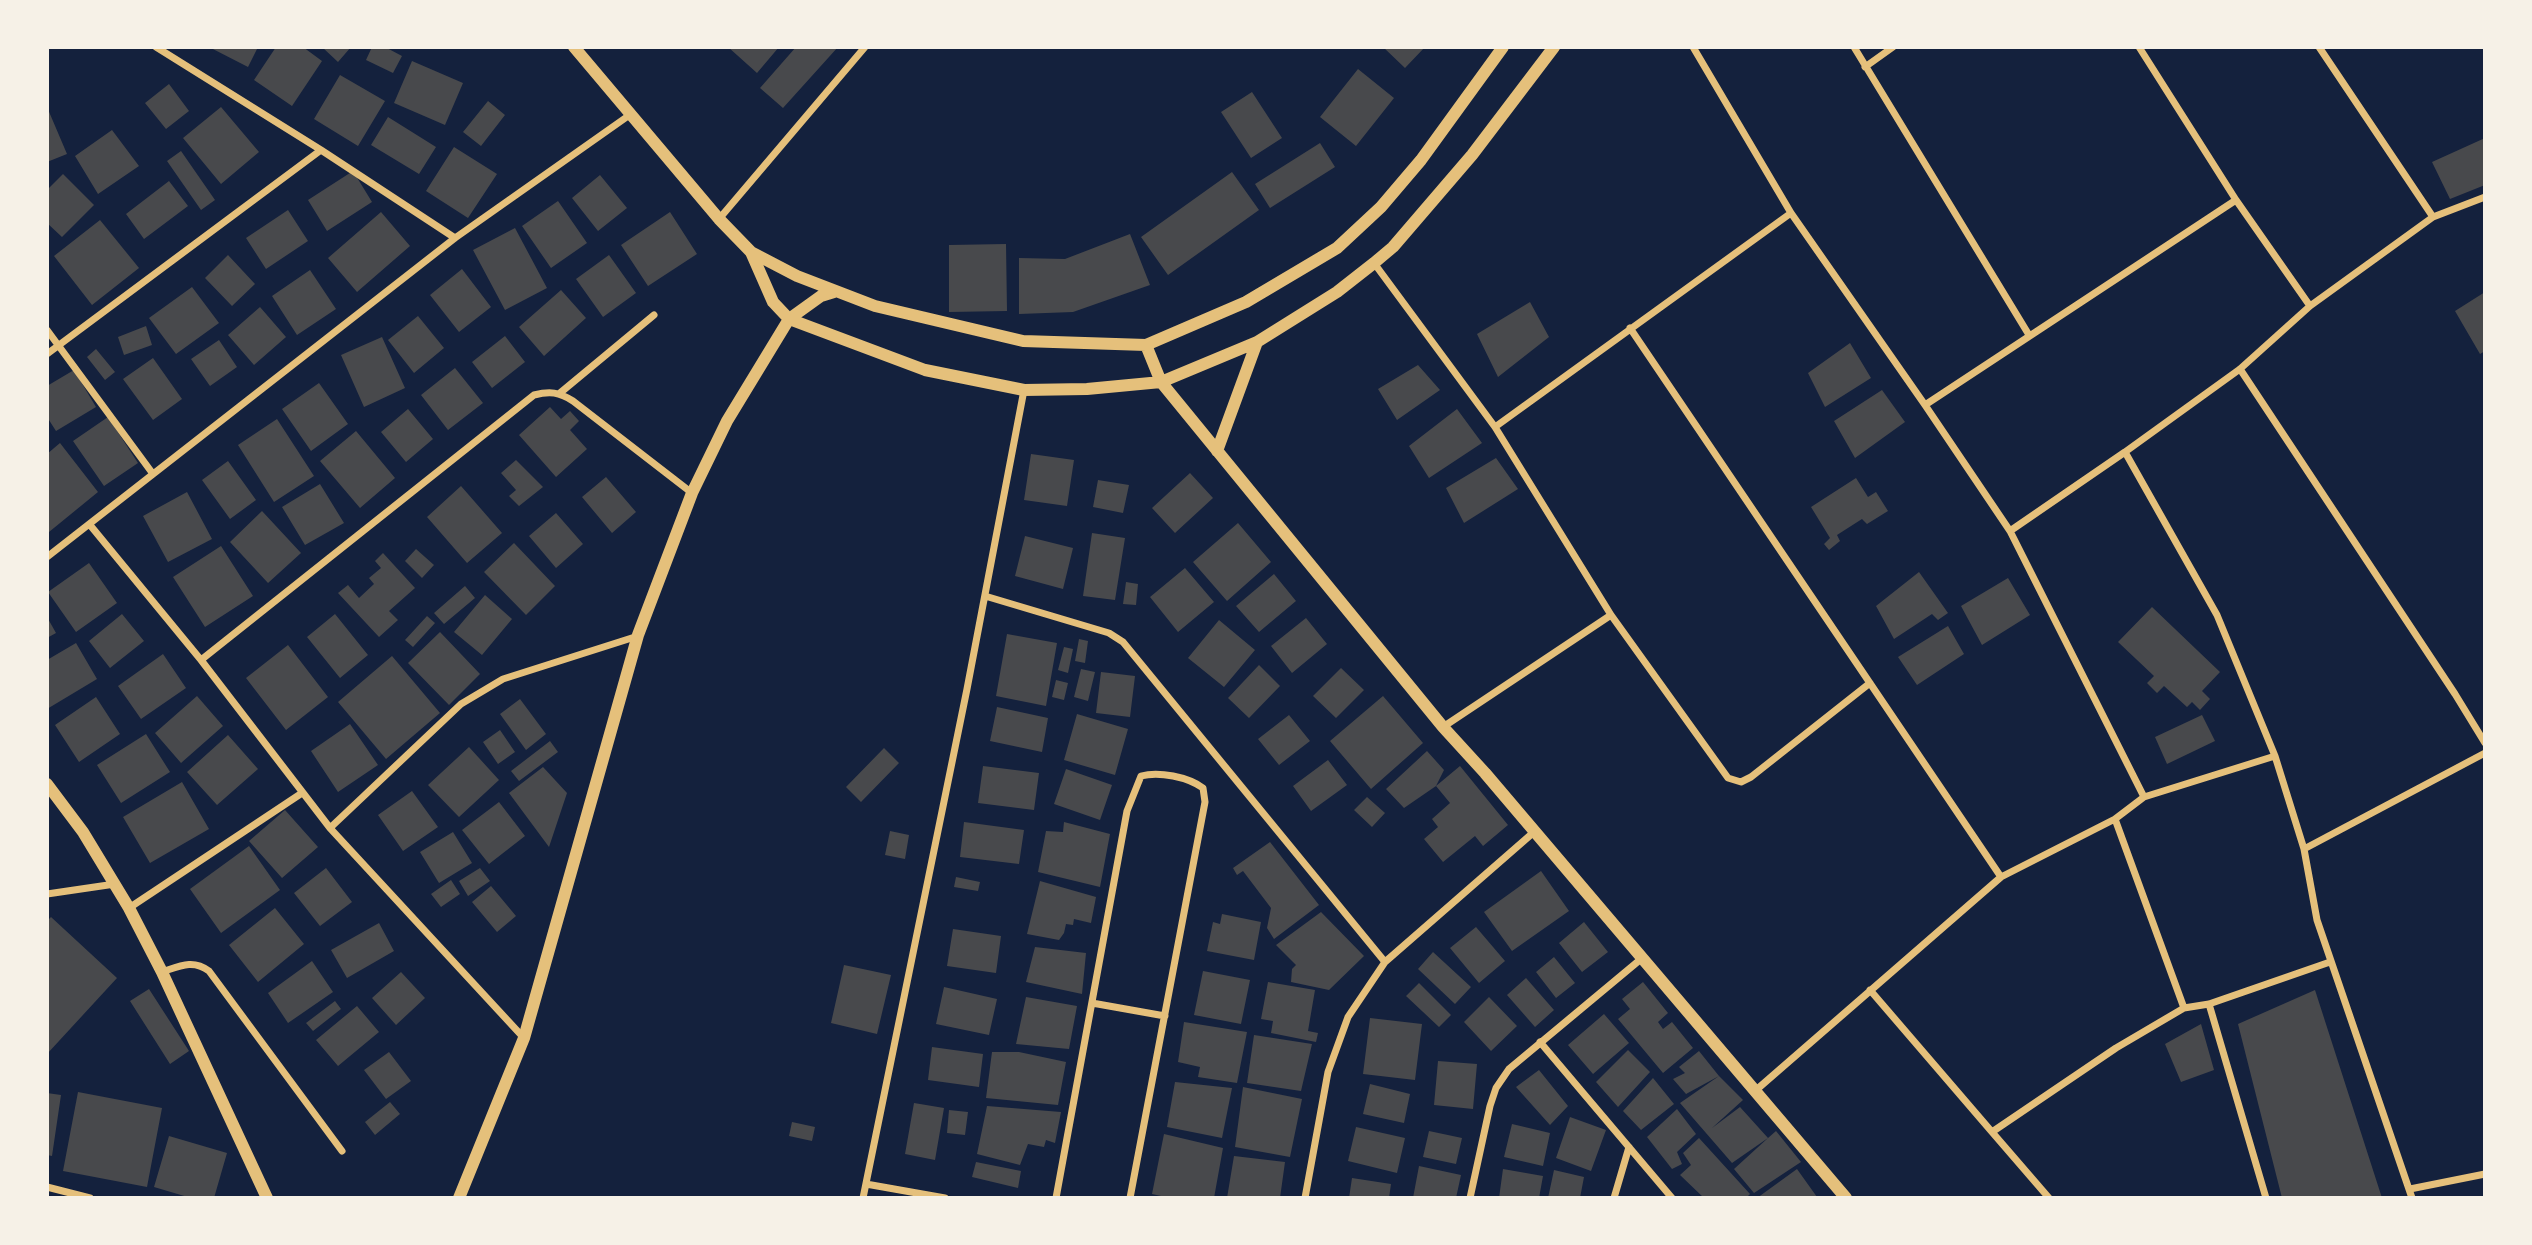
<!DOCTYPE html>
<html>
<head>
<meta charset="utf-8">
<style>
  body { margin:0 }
  #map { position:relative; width:2532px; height:1245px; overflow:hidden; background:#14213d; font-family:"Noto Sans",sans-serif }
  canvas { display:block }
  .frame { position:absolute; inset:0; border:49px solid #f6f1e7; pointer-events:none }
</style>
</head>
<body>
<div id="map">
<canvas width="2532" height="1245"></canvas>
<div class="frame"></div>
</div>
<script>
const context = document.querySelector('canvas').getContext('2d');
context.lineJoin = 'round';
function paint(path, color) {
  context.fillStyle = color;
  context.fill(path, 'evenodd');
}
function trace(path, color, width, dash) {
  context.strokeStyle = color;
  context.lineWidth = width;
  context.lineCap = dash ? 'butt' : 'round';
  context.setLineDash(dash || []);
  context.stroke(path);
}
paint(new Path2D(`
  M209,47H258L248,67Z
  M276,47H303L322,61L292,106L254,80Z
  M322,47H351L338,62Z
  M372,47H385L402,56L393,73L366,60Z
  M728,47H779L757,73Z
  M796,47H838L783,108L760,88Z
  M1383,47H1425L1405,68Z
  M412,61L463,83L445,125L394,103Z
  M1358,69L1394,98L1356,146L1320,117Z
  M340,75L385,101L358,146L314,119Z
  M169,84L189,111L166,129L145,103Z
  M1252,92L1282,138L1251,158L1221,112Z
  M488,101L505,115L481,146L463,132Z
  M47,107L67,154L47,162Z
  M221,107L259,152L221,184L183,138Z
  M388,117L436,147L419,174L371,145Z
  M112,130L139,166L98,194L75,156Z
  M2485,138V185L2450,199L2432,162Z
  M1320,143L1335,167L1270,208L1255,184Z
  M454,147L497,174L468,218L426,191Z
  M181,151L215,200L201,210L167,161Z
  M353,171L372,202L327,231L308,200Z
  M1232,172L1259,210L1168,275L1141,237Z
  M63,174L94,205L62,237L47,223V190Z
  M600,175L627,208L598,231L572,198Z
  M169,181L188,206L144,239L126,214Z
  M558,201L587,243L551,268L522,226Z
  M288,210L308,241L266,269L246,238Z
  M381,212L410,246L357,292L328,258Z
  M670,212L697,254L648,286L621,245Z
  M100,220L139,268L92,305L54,256Z
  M515,228L547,288L505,310L473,250Z
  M1130,234L1150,285L1073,312L1019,314V258L1065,259Z
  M1006,244L1007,311L949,312V245Z
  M228,255L255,284L232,306L205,278Z
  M609,255L636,293L603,317L576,279Z
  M462,269L491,307L459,332L430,295Z
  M310,270L336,309L297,335L272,296Z
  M192,287L219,323L176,354L149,318Z
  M561,290L586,318L544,356L519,327Z
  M2485,292V351L2480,354L2455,311Z
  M1530,302L1549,337L1498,377L1477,334Z
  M260,307L286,337L254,365L228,335Z
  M418,316L444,348L414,373L388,340Z
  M146,326L152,345L124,355L118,337Z
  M505,336L525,362L492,388L472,362Z
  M382,337L405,388L364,407L341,355Z
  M219,340L237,367L210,386L191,359Z
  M1850,343L1871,378L1825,407L1808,373Z
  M96,349L115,372L105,380L87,357Z
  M153,358L182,399L153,420L123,379Z
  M1418,365L1440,390L1397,420L1378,389Z
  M455,368L483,403L448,430L421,395Z
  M74,370L96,407L56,431L47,417V386Z
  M319,383L348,424L311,451L282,409Z
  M1882,390L1905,422L1855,458L1834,421Z
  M550,407L561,419L570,411L579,421L570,430L587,449L556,477L519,435Z
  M408,409L433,439L406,462L381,432Z
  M1457,409L1482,443L1429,478L1409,446Z
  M108,417L138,463L104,486L73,441Z
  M277,419L314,476L274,502L238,445Z
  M356,431L395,478L360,508L320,461Z
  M60,443L98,492L49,532L47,454Z
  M1031,454L1074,460L1067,506L1024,500Z
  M1496,458L1518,489L1464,523L1446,488Z
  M516,460L543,487L519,506L509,496L516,490L501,473Z
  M228,461L256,500L230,519L202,480Z
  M1190,473L1213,498L1175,533L1152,508Z
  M606,477L636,512L612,533L582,497Z
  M1856,478L1868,497L1876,492L1888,511L1867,524L1862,519L1837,535L1840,541L1829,550L1824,544L1830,538L1811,507Z
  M1098,480L1129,485L1123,513L1093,507Z
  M320,484L344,523L305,545L282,507Z
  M461,486L502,533L467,563L427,517Z
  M187,492L212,539L168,562L143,516Z
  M262,511L301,553L268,583L230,542Z
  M556,513L583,544L556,568L529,536Z
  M1238,523L1271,562L1227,601L1193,562Z
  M1092,533L1125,538L1115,600L1083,596Z
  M1025,536L1073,548L1063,589L1015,576Z
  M514,543L555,586L526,615L484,572Z
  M221,546L253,596L205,627L173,577Z
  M416,549L434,565L422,578L405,561Z
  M383,553L415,588L389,611L398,620L379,637L338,593L348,585L359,598L374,584L369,578L381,568L375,561Z
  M89,563L117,603L76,632L48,592Z
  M1185,568L1214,602L1178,632L1150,597Z
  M1919,572L1948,613L1938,620L1932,614L1894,639L1876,606Z
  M1274,574L1296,601L1259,632L1236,606Z
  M2008,578L2030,615L1982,645L1961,606Z
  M1126,582L1138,584L1136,605L1123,604Z
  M465,586L475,598L444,624L434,613Z
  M485,595L512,619L482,655L454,632Z
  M2152,607L2220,672L2202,691L2210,699L2200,710L2192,702L2187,707L2164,686L2157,693L2147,683L2154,676L2118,642Z
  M122,614L144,641L110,668L89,641Z
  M335,614L368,655L340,678L307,637Z
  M427,616L435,623L413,647L405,640Z
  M47,617L56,633L47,638Z
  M1306,618L1327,644L1292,673L1271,646Z
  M1219,620L1255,650L1224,687L1188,658Z
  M1948,626L1964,654L1917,685L1898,657Z
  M440,632L480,674L449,705L408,663Z
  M1007,634L1057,643L1046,706L996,696Z
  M1079,639L1088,641L1085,663L1075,661Z
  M76,643L97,679L47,709V660Z
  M288,645L328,697L286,730L246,678Z
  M1064,647L1073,649L1068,673L1058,670Z
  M163,654L186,688L141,719L118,686Z
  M392,656L440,713L386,759L338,702Z
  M1259,665L1280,686L1249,718L1228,698Z
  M1341,668L1364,690L1336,718L1313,696Z
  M1081,669L1095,672L1088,701L1074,697Z
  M1101,672L1135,676L1130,717L1096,713Z
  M1056,680L1068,683L1064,700L1052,697Z
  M197,696L223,726L181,763L155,733Z
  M1383,696L1423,743L1371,789L1330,741Z
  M96,697L120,734L79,762L55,725Z
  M520,699L546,734L526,750L500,714Z
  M997,707L1048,718L1042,752L990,741Z
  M1077,714L1128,729L1115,775L1064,760Z
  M1289,715L1310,741L1279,765L1258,739Z
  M2202,715L2215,741L2167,764L2155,737Z
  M350,724L378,765L338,792L311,751Z
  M500,730L515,752L498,764L483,742Z
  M146,734L170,772L121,803L97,765Z
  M228,735L258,769L217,805L187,772Z
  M550,741L558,752L519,781L511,771Z
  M469,747L499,780L459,817L428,785Z
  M884,748L899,763L861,802L846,787Z
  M1427,751L1444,770L1436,786L1460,766L1508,825L1483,846L1475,836L1443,862L1424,839L1438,827L1432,819L1450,803L1436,786L1404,808L1386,789Z
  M1328,760L1347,785L1311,811L1293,786Z
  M983,766L1039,773L1034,810L978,803Z
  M543,767L567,793L549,847L509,793Z
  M1066,769L1112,785L1100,820L1054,804Z
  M182,782L209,829L150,863L123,817Z
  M412,791L438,827L403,851L378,815Z
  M1367,797L1385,813L1372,827L1354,810Z
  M499,802L525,836L489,864L462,830Z
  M285,810L318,847L282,878L249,841Z
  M964,822L1024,830L1019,864L960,857Z
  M1064,822L1110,834L1100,887L1038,872L1046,831L1063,832Z
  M890,831L909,835L905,859L885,855Z
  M453,832L472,863L439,883L420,852Z
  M1270,842L1319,905L1274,939L1267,928L1271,908L1243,871L1237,875L1233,868Z
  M249,846L280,890L221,933L190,889Z
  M326,868L352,902L320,926L294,893Z
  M480,868L490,881L468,896L459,881Z
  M1541,871L1569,911L1512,951L1484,912Z
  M956,877L980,882L978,891L954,887Z
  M451,880L460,894L441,907L431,894Z
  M1040,881L1096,897L1091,923L1074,919L1073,925L1066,924L1064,933L1059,940L1027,934Z
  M491,886L516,916L497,932L472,902Z
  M275,908L304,944L258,982L229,945Z
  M1321,912L1364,956L1329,990L1291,982L1292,969L1296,965L1276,945Z
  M1222,914L1261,922L1254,960L1207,951L1213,922L1220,924Z
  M51,917L117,978L47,1054V921Z
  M1584,922L1608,952L1582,972L1559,943Z
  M379,923L394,951L347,978L331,950Z
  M1476,927L1505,961L1479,983L1450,948Z
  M953,929L1001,936L996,973L947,966Z
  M1035,947L1086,953L1082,994L1026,982Z
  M1433,952L1471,987L1455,1004L1418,969Z
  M1554,957L1575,983L1556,998L1536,972Z
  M312,961L333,992L288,1023L268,993Z
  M844,965L891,975L877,1034L831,1023Z
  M1203,971L1250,980L1241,1024L1194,1015Z
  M401,972L425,998L396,1025L372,998Z
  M1526,978L1554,1010L1535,1027L1507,995Z
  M1268,982L1315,990L1308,1031L1318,1033L1316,1042L1271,1033L1273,1021L1261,1019Z
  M1643,982L1668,1013L1658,1022L1663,1029L1672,1022L1693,1048L1663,1073L1618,1019L1630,1009L1622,999Z
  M1419,983L1451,1015L1439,1027L1406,996Z
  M944,987L997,999L989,1035L936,1024Z
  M149,989L189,1051L170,1064L130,1001Z
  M2315,990L2382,1198H2282L2238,1024Z
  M1026,997L1077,1006L1069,1049L1016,1044Z
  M1489,997L1517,1026L1491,1051L1464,1022Z
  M335,1001L341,1009L313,1031L306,1023Z
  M357,1006L379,1032L338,1066L316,1040Z
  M1604,1014L1629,1043L1593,1074L1568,1045Z
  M1370,1018L1422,1024L1415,1080L1363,1074Z
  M1184,1022L1247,1032L1237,1083L1198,1077L1200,1067L1178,1062Z
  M2201,1024L2214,1070L2181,1082L2165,1044Z
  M1254,1035L1312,1044L1301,1091L1247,1083Z
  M932,1047L983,1054L979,1087L928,1080Z
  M1628,1050L1650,1072L1618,1107L1596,1082Z
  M1699,1051L1719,1076L1686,1094L1673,1079L1685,1073L1679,1067Z
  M389,1052L411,1081L386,1099L364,1070Z
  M992,1052H1019L1066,1062L1058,1105L986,1098Z
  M1438,1061L1477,1064L1473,1109L1434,1105Z
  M1539,1070L1568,1106L1550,1125L1516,1087Z
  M1719,1076L1743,1100L1712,1128L1740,1107L1768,1138L1776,1131L1801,1162L1754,1193L1734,1169L1768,1138L1732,1163L1680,1103Z
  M1653,1078L1674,1104L1641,1130L1623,1111Z
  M1175,1082L1232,1088L1222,1138L1167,1127Z
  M1370,1084L1410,1094L1404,1123L1363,1114Z
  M1243,1087L1302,1099L1290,1157L1235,1147Z
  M78,1092L162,1108L147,1187L63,1171Z
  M47,1093L61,1095L52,1156L47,1155Z
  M390,1102L400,1114L375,1135L365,1122Z
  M914,1103L944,1108L935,1160L905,1154Z
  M987,1106L1061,1112L1055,1143L1046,1140L1044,1147L1028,1144L1020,1165L977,1154Z
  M1677,1109L1696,1134L1677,1152L1682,1164L1672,1169L1647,1137Z
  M949,1110L968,1112L965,1135L947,1133Z
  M1570,1117L1606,1130L1591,1171L1556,1158Z
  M792,1122L815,1127L812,1141L789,1136Z
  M1512,1124L1550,1133L1543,1166L1504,1157Z
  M1356,1127L1405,1138L1397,1173L1348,1161Z
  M1429,1131L1462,1138L1456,1164L1423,1157Z
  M1164,1134L1223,1148L1214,1198H1170L1152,1194Z
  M169,1136L227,1153L214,1198H191L154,1187Z
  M1699,1138L1750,1194L1746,1198H1704L1680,1175L1691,1165L1683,1153Z
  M1234,1156L1285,1162L1280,1198H1227Z
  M976,1162L1021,1171L1018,1188L972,1177Z
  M1419,1166L1461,1175L1456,1198H1413Z
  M1503,1169L1543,1176L1539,1198H1499Z
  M1797,1169L1817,1197L1757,1198Z
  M1554,1170L1584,1177L1580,1198H1548Z
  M1352,1178L1391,1184L1389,1198H1349Z`), '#48494c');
trace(new Path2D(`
  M156,47L321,150L455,238
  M1693,47L1791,213L1925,405L2010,531
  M1854,47L2029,335
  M2139,47L2236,200L2310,306
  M2319,47L2433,217
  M1865,67L1893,47
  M1791,213L1495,427L1611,615L1728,778L1741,782L1751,777L1870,683
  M719,219L865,47
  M1374,263L1495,427
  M1630,328L2001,877
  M47,330L153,474
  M47,354L321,150
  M2240,369L2455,694L2485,743
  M560,393L654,315
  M1925,405L2236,200
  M2125,452L2217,615L2275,756L2304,849L2317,920L2412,1198
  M90,525L201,660L330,828L524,1038
  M47,557L455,238L631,114
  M985,596L1109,633L1123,642L1385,962
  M201,660L534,395C550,391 559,392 573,401L692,493
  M1443,727L1611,615
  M2144,797L2275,756
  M2115,819L2184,1008
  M330,828L461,704L503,679L638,636
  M2304,849L2485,753
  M47,894L115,884
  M129,908L302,793
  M162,972C180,966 193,959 209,971L342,1151
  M1870,990L1992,1132L2116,1048L2184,1008L2209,1004L2330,962
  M1092,1003L1165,1016
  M2209,1004L2266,1198
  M1540,1042L1672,1198
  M1755,1091L2001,877L2115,819L2144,797L2010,531L2125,452L2240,369L2310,306L2433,217L2485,197
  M1992,1132L2049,1198
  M866,1184L945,1198
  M47,1187L90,1198
  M2410,1189L2485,1174
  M863,1198L967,689L1024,390
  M1056,1198L1127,811L1141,776C1159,771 1188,777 1203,788L1205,802L1130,1198
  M1305,1198L1328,1072L1348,1017L1385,962L1534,832
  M1470,1198L1490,1106L1496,1088L1509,1069L1641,959
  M1614,1198L1629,1147`), '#e5c07b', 7);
trace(new Path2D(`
  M574,47L719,219L751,252L797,276L875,306L1023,341L1146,345L1246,302L1337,248L1381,207L1421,160L1503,47
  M751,252L773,302L789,319L925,370L1024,390L1087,389L1161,382L1257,342L1337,292L1374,263L1393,247L1472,155L1554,47
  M1146,345L1161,382L1443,727L1485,773L1846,1198
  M1217,451L1257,342
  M47,784L83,832L129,908L162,972L267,1198
  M459,1198L524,1038L638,635L692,493L727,421L789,319L821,296L834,292`), '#e5c07b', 12);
</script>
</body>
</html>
